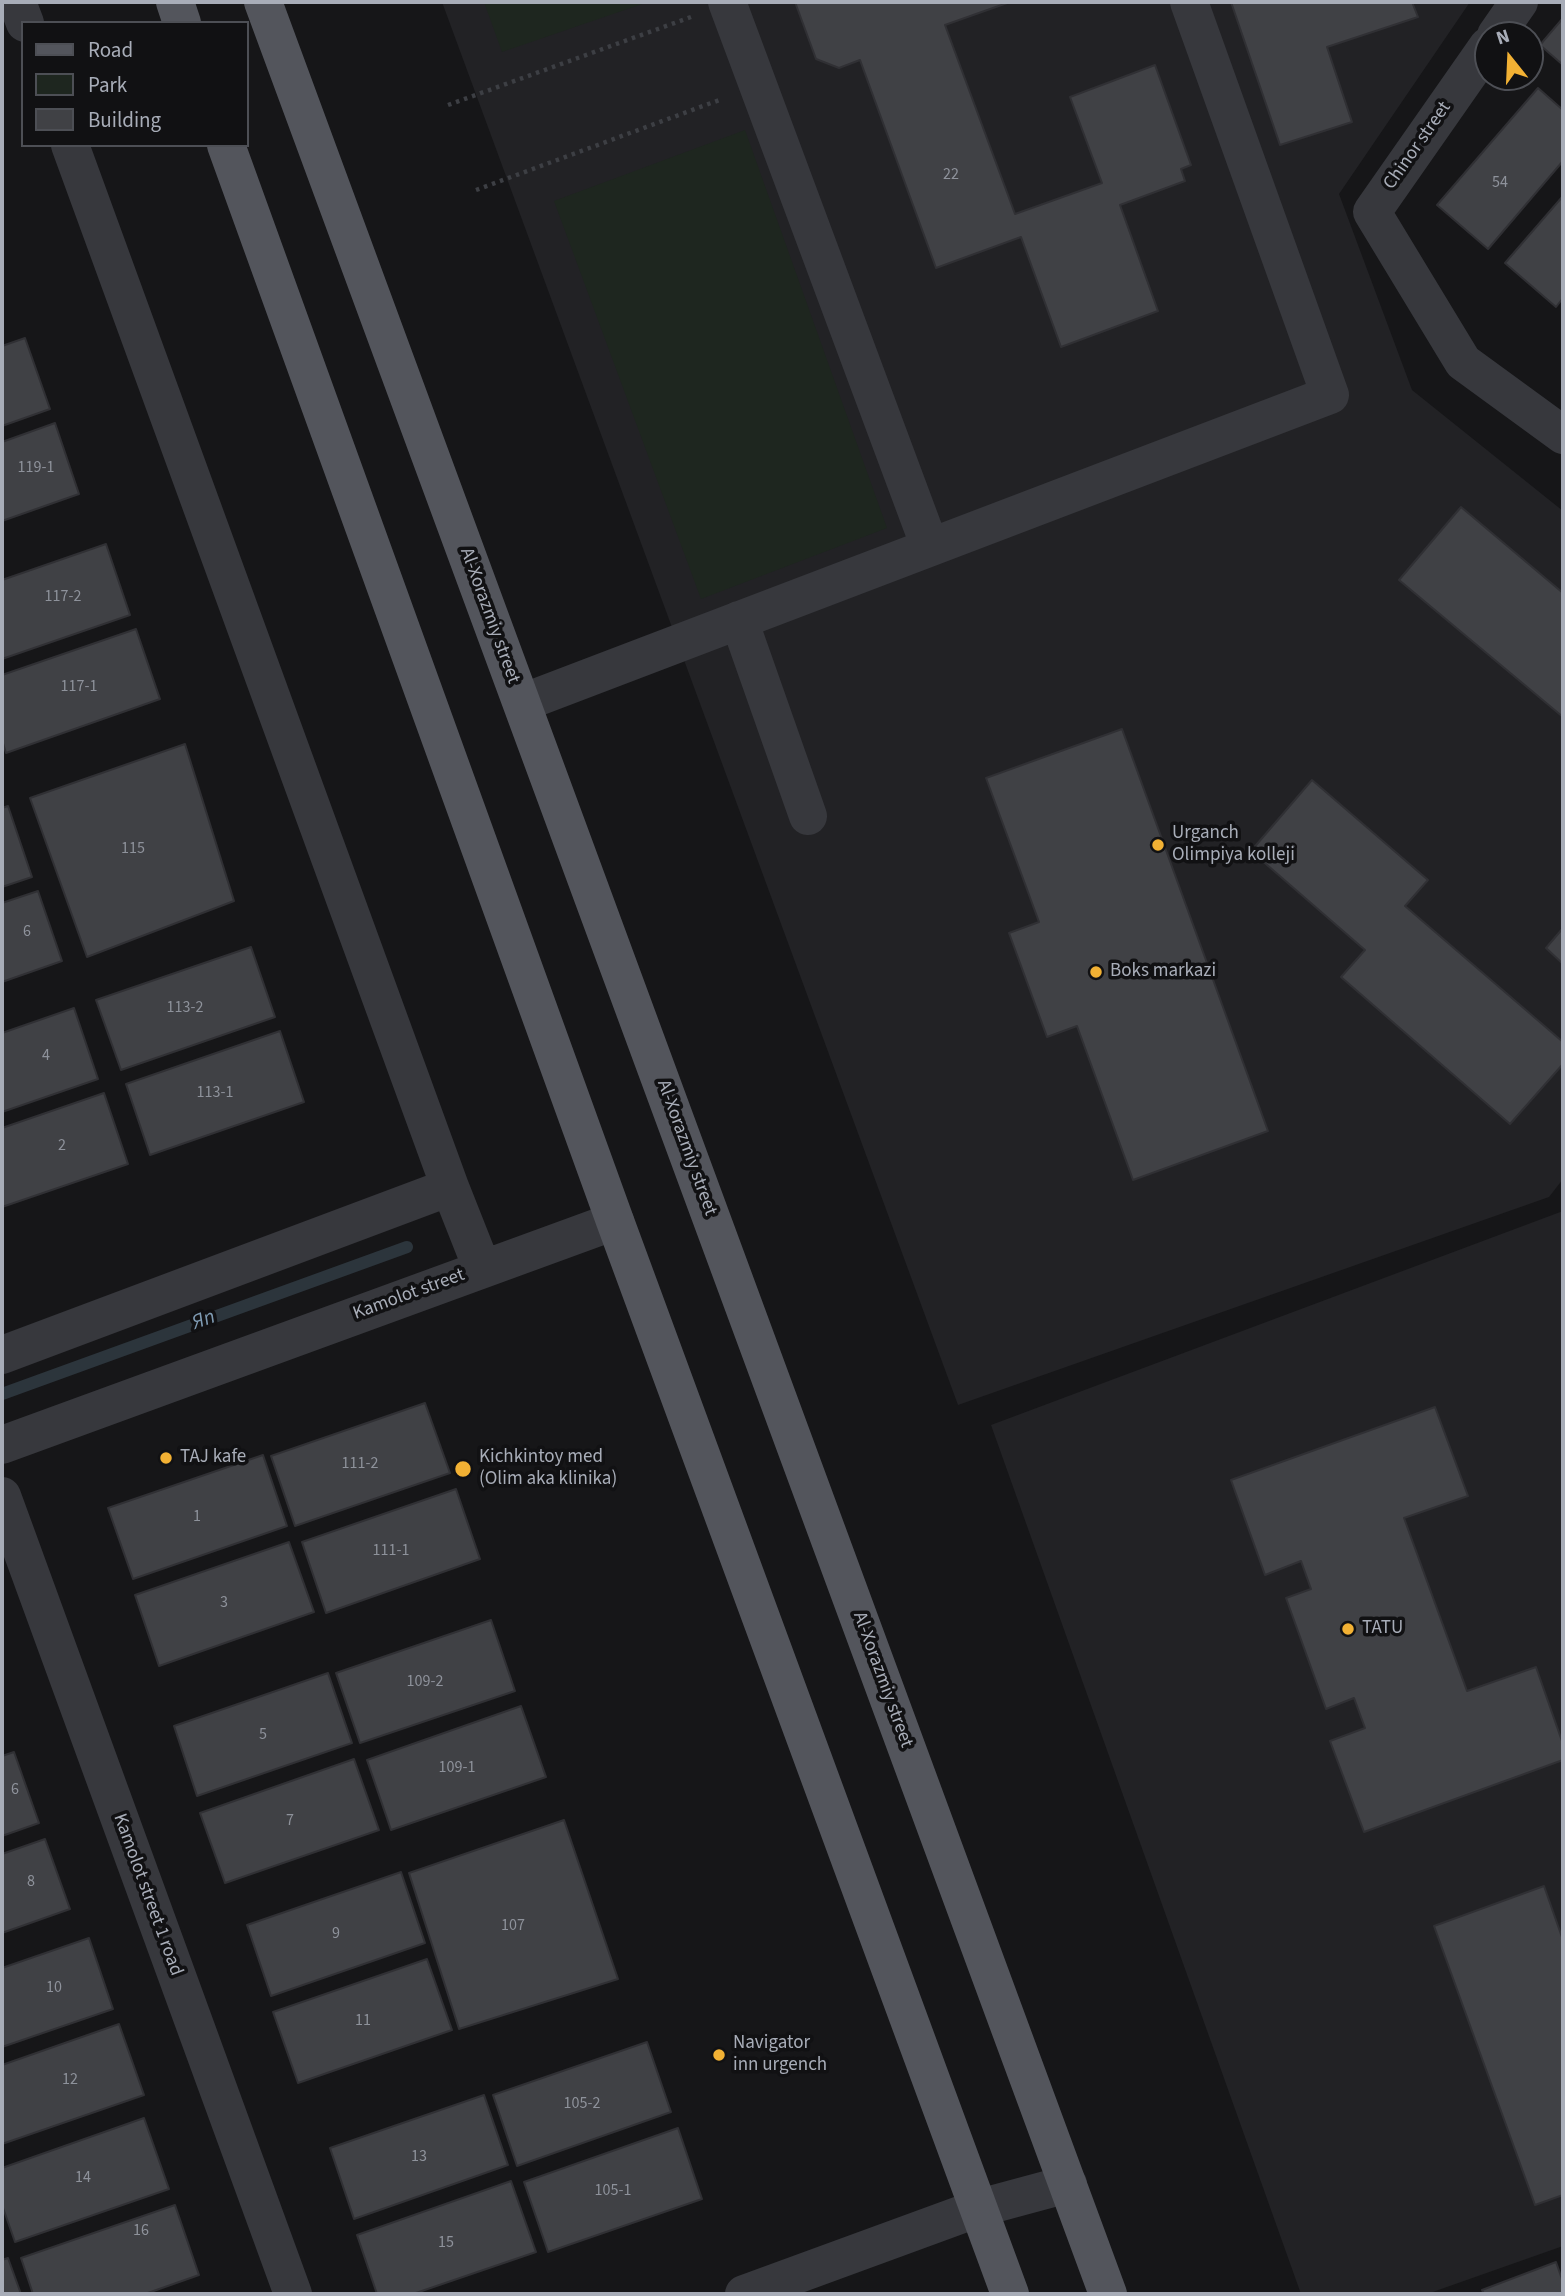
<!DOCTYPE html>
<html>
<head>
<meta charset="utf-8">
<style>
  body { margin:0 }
  #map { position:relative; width:1565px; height:2296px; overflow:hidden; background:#161618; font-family:"Source Sans 3",sans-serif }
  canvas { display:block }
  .frame { position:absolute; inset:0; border:4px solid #a8adb8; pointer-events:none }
  .legend { position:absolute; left:21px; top:21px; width:228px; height:126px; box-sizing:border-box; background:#111113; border:2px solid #4d4f55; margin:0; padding:9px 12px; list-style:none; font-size:21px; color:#a8adb8 }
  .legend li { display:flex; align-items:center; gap:14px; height:35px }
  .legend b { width:35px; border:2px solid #4d4f55 }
  .north { position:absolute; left:1474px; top:21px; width:70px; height:70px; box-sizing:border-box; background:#111113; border:2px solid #4d4f55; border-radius:50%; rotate:342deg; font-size:19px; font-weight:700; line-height:28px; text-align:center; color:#a8adb8 }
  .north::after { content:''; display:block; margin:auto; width:24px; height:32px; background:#f2b134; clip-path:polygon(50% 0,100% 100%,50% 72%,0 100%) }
</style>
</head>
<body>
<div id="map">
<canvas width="1565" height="2296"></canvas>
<div class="frame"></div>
<ul class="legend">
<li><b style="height:9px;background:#53555c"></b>Road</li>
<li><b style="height:19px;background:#1e261f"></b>Park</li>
<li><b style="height:19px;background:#404145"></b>Building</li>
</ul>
<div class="north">N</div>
</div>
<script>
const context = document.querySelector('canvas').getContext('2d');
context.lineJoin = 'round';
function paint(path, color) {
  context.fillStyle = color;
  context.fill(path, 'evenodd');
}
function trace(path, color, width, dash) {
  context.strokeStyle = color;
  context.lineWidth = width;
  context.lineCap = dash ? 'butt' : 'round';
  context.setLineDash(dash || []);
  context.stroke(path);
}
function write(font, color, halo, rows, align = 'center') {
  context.font = font + ' "Source Sans 3",sans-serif';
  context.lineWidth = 7;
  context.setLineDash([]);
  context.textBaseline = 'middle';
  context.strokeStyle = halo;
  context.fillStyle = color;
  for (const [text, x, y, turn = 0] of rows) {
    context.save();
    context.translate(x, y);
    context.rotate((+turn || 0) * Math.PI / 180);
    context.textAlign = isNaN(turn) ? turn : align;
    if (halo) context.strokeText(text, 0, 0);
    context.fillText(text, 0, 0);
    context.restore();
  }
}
paint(new Path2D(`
  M442,2H1470L1339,194L1412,390L1563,511V1179L1549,1197L958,1405Z
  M1563,1211V2246L1427,2294H1301L991,1425Z`), '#222225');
paint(new Path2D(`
  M484,2H648L502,52Z
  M745,130L887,528L701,599L554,201Z`), '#1e261f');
trace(new Path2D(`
  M2,1394L407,1247`), '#2c353c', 12);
const building = new Path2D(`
  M795,2H1010L945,25L1015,214L1102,183L1070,97L1155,65L1191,165L1181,169L1185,181L1120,205L1158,311L1061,347L1021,237L936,268L860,60L839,68L816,59Z
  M1231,2H1412L1418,17L1327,47L1352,122L1280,145Z
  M1563,18V65L1540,45Z
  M1538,88L1563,110V161L1488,249L1437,205Z
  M1563,196V298L1556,307L1505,263Z
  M25,338L50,409L2,426V346Z
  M55,423L79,494L2,521V442Z
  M1461,507L1563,593V717L1399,580Z
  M106,544L130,615L2,659V580Z
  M136,629L160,699L6,753L2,740V675Z
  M1122,729L1268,1131L1133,1180L1077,1026L1047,1037L1009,933L1039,922L986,778Z
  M185,744L234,901L87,957L30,798Z
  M1312,780L1428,880L1405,906L1563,1042V1064L1510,1124L1341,977L1365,950L1251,851Z
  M8,806L32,877L2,887V808Z
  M38,891L62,961L2,982V903Z
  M1563,928V964L1546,948Z
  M251,947L275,1017L121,1070L96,1000Z
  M74,1008L98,1079L2,1112V1033Z
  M280,1031L304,1102L150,1155L126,1084Z
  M104,1093L128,1164L2,1207V1128Z
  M425,1403L450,1473L295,1526L271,1456Z
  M1435,1407L1468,1496L1404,1518L1467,1691L1536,1667L1563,1744V1760L1364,1832L1330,1741L1365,1728L1354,1698L1326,1709L1286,1598L1311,1589L1301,1561L1265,1575L1231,1480Z
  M263,1455L287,1526L133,1579L108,1508Z
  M456,1489L480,1559L326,1613L302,1542Z
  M289,1542L314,1612L159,1666L135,1595Z
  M491,1620L515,1691L360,1743L336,1673Z
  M328,1673L352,1743L197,1796L174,1726Z
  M521,1706L546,1777L391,1830L367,1760Z
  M14,1752L39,1823L2,1836V1756Z
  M354,1759L379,1830L225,1883L200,1813Z
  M564,1820L618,1979L459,2029L409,1873Z
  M45,1839L70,1909L2,1933V1854Z
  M401,1872L425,1943L271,1996L247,1925Z
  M1544,1886L1563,1940V2195L1535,2205L1434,1926Z
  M89,1938L113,2009L2,2047V1968Z
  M427,1959L452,2030L298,2083L273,2012Z
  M119,2024L144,2095L2,2144V2065Z
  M647,2042L671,2112L517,2166L493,2095Z
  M484,2095L508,2165L354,2219L330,2148Z
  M144,2118L169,2189L15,2242L2,2205V2168Z
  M678,2128L702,2199L548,2252L524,2182Z
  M511,2181L536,2252L413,2294H377L357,2235Z
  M175,2205L199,2275L145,2294H33L21,2258Z
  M8,2258L21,2294H2V2260Z
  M1556,2262L1563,2282V2294H1484L1482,2290Z`);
paint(building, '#404145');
trace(building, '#303034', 2);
trace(new Path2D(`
  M448,105L691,17
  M476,190L722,99`), '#3d3f44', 4.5, [3.5, 5]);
trace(new Path2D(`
  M17,2L25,23
  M727,2L930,547
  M1496,35L1519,2
  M1488,46L1372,212L1463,362L1563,435
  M70,145L450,1187
  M739,620L808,816
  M522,703L1330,395L1189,2
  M2,1355L450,1187L482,1268
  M2,1445L615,1221
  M2,1496L293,2294
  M744,2294L979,2208L1068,2184`), '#37383d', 38);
trace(new Path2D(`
  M175,2L182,23
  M263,2L1108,2294
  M226,145L615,1221L1010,2294`), '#53555c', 38);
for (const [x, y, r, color] of [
  [1158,845,7,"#f2b134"],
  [1096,972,7,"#f2b134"],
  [166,1458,7,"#f2b134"],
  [463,1469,9,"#f2b134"],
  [1348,1629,7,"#f2b134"],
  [719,2055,7,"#f2b134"]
]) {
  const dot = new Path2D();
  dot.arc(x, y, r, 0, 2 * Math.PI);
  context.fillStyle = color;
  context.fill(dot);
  trace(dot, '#111113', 2.5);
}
write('16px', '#8e929b', null, [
  ["22",951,175],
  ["54",1500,183],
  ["119-1",36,468],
  ["117-2",63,597],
  ["117-1",79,687],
  ["115",133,849],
  ["6",27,932],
  ["113-2",185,1008],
  ["4",46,1056],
  ["113-1",215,1093],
  ["2",62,1146],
  ["111-2",360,1464],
  ["1",197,1517],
  ["111-1",391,1551],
  ["3",224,1603],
  ["109-2",425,1682],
  ["5",263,1735],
  ["109-1",457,1768],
  ["6",15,1790],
  ["7",290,1821],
  ["8",31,1882],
  ["107",513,1926],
  ["9",336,1934],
  ["10",54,1988],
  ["11",363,2021],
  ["12",70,2080],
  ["105-2",582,2104],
  ["13",419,2157],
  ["14",83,2178],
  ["105-1",613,2191],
  ["16",141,2231],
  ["15",446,2243]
]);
write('19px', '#a8adb8', '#111113', [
  ["Chinor street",1418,146,-55],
  ["Al-Xorazmiy street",489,616,70],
  ["Al-Xorazmiy street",686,1148,70],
  ["Kamolot street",409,1295,-20],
  ["Al-Xorazmiy street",882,1680,70],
  ["Kamolot street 1 road",147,1895,70]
]);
write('19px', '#a8adb8', '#111113', [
  ["Urganch",1172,834],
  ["Olimpiya kolleji",1172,856],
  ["Boks markazi",1110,972],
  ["TAJ kafe",180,1458],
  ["Kichkintoy med",479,1458],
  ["(Olim aka klinika)",479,1480],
  ["TATU",1362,1629],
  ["Navigator",733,2044],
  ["inn urgench",733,2066]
], 'left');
write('italic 21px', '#7f9bb3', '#111113', [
  ["Яп",204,1321,-20]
]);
</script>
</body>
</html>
